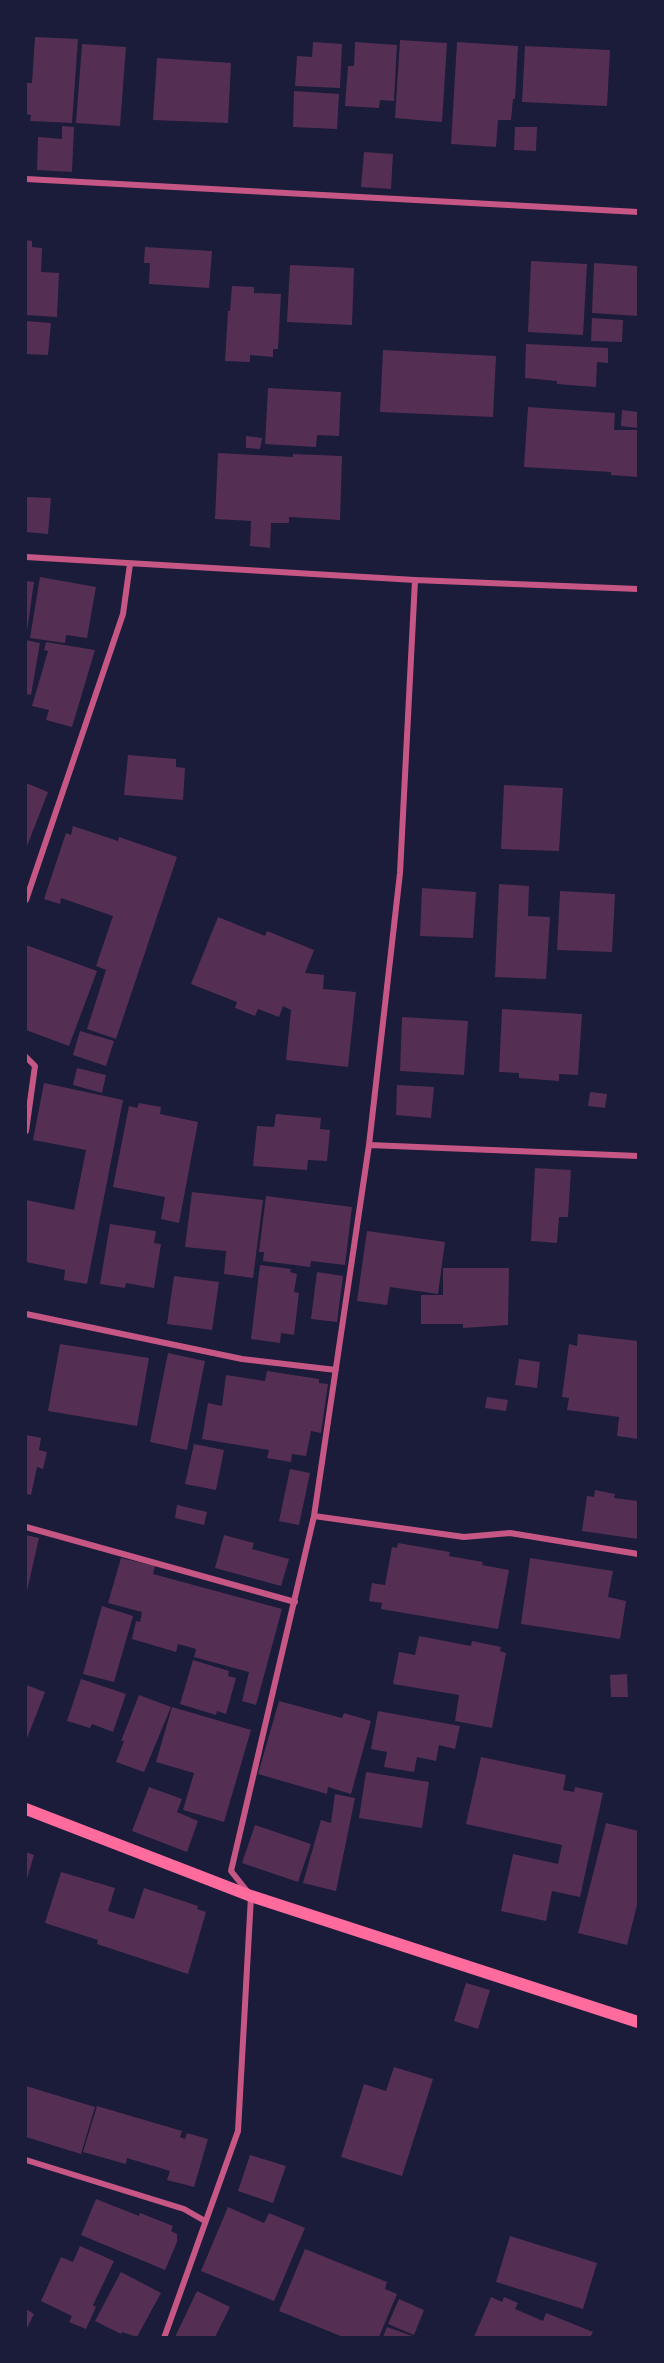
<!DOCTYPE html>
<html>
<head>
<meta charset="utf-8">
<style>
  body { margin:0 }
  #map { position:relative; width:664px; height:2363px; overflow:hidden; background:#1b1b3a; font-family:"Titillium Web",sans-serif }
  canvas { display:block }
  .frame { position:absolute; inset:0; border:27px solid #1b1b3a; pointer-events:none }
</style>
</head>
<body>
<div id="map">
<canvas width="664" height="2363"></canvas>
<div class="frame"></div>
</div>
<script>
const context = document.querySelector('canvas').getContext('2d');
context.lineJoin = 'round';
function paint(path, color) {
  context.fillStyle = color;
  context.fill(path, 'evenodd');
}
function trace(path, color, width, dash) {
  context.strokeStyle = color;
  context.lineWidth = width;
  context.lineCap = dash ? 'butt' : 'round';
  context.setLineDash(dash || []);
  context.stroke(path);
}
paint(new Path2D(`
  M35,37L78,39L72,123L30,121L31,115L26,114V83H32Z
  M400,40L447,43L442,122L395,118Z
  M313,42L342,44L340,88L295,86L297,56L312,57Z
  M355,42L397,45L394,101L380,100L379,108L345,106L348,66H354Z
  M457,42L518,46L515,99H513L511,120H498L496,147L451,144Z
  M82,44L126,47L120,126L76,123Z
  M525,46L610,50L607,106L522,102Z
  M157,58L231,63L228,123L153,120Z
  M294,91L339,94L337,129L293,127Z
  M62,126L74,127L72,172L37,170L38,137L62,139Z
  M515,127H537L536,151L514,150Z
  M364,152L393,154L391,189L361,187Z
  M26,240L32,241V247L42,248L41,272L59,273L57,317L27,315Z
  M145,247L212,251L209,288L149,284L150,263H144Z
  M531,261L587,264L583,335L528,332Z
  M594,263L638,266V316L592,313Z
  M290,265L354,268L352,325L287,322Z
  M232,286L254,287V293L281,294L278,349H273V357L250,355V362L225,361L228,311H230Z
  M592,318L623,320L622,342L591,341Z
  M26,321L51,323L48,355L26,354Z
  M526,344L608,348V363L597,362L596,387L557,384V381L525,378Z
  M383,350L496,356L493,417L380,412Z
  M268,388L341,392L339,436L317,435L316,447L265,444Z
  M528,407L615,413L614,430H638V477L611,475V472L524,467Z
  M622,410L638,412V428L621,426Z
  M246,436L262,438L260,449L246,448Z
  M218,453L293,457V454L342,456L340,520L289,517V523H271L270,548L250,546L251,521L215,519Z
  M26,497L51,498L48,534L26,532Z
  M40,577L96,587L87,638L66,635L65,643L30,638Z
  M26,581L34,582L27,631H26Z
  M26,640L40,643L31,695L26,694Z
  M46,642L95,650L72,727L46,720L49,710L32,706L48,651L44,650Z
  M128,755L176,759V767L185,768L183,800L124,795Z
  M26,783L48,792L27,846L26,845Z
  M504,785L563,788L559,851L501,849Z
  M73,826L118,841L119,837L177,857L116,1039L87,1029L106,970L96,966L113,916L61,898L60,904L44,899L66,833L71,835Z
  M499,884L529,886L528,916L550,917L546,979L495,977Z
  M422,888L476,892L473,938L420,936Z
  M560,891L615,894L612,952L557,950Z
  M218,917L265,936L267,931L314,950L305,973L324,975L323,989L356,992L348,1067L286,1060L291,1010L283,1006L279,1017L258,1009L255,1016L235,1008L237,1002L191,984Z
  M26,945L97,971L69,1046L26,1030Z
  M502,1009L582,1014L578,1075L559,1074V1081L519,1078V1073L499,1072Z
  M402,1017L468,1021L464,1075L400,1071Z
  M80,1031L114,1041L106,1066L73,1055Z
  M77,1068L106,1075L102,1093L73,1085Z
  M44,1083L123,1100L87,1284L64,1280L65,1270L26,1262V1200L74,1210L86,1150L33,1140Z
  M397,1085L434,1087L431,1118L396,1115Z
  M590,1092L607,1094L605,1108L588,1106Z
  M139,1103L161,1107L160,1114L198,1122L179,1223L161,1219L165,1197L113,1187L129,1106L137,1108Z
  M276,1114L321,1118L320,1129L330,1130L327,1161L308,1160L307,1170L253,1166L257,1126L274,1127Z
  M535,1168L571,1170L568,1217H559L557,1243L531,1241Z
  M192,1192L263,1200L253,1278L224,1274L226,1251L185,1247Z
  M266,1196L352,1207L345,1265L311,1261L310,1267L263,1261L264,1252H259Z
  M110,1224L156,1231L154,1243L161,1244L154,1288L126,1283L125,1288L100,1284Z
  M367,1231L445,1242L438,1294L390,1287L387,1305L357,1301Z
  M260,1265L291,1269L290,1272L297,1274L294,1292L299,1293L294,1335L281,1333L280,1343L251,1339Z
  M443,1268H509L508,1325L463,1328V1324H421V1295H443Z
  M317,1272L343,1276L337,1322L311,1319Z
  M174,1276L219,1282L212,1330L167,1324Z
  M578,1334L638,1341V1439L617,1436L619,1417L567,1410L569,1398L562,1397L569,1344L577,1346Z
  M60,1344L149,1358L137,1426L48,1411Z
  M168,1353L205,1361L187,1450L150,1442Z
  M519,1359L540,1362L537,1388L515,1385Z
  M267,1371L319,1379V1383L328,1384L321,1433L311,1431L306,1456L292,1454L291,1462L267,1458L269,1450L202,1439L208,1403L222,1406L226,1375L265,1381Z
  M487,1397L508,1400L506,1411L485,1408Z
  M26,1435L41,1438L39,1450L47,1452L43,1469L37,1467L31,1495L26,1494Z
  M194,1444L224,1450L216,1490L185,1484Z
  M290,1469L310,1473L299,1525L279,1521Z
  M595,1490L615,1494L614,1498L638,1501V1539L582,1531L587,1496L594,1497Z
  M177,1505L207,1512L204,1525L175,1518Z
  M26,1535L39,1538L27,1591H26Z
  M224,1535L254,1543L252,1549L289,1559L281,1586L215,1568Z
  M398,1543L450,1552L449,1556L483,1562L482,1565L509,1570L498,1629L381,1609L382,1603L369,1601L372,1583L385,1585L392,1547L397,1548Z
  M121,1558L155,1566L153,1574L282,1609L256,1705L242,1701L249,1672L194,1657L196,1649L178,1644L176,1652L132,1639L136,1621L140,1622L142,1612L108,1603Z
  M530,1558L613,1571L608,1597L626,1601L620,1639L521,1624Z
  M102,1606L133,1616L114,1682L83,1674Z
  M419,1636L471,1646L472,1641L501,1647L500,1651L506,1653L492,1728L455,1721L459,1695L393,1684L399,1652L415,1655Z
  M193,1660L229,1671L228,1676L236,1678L226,1714L217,1711L216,1715L180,1704Z
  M627,1674L628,1697H611L610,1675Z
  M81,1679L126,1694L113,1732L92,1724L90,1728L67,1721Z
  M26,1685L45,1692L26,1741Z
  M139,1695L171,1707L144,1772L116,1762L124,1741H121Z
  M279,1701L342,1718L344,1713L371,1721L351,1794L328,1787L327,1794L258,1774Z
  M172,1707L251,1730L224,1822L183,1810L194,1773L156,1762Z
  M378,1711L460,1726L455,1749L439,1745L436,1761L417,1757L414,1772L384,1767L387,1752L371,1749Z
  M481,1757L566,1775L563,1790L574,1792L575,1787L603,1793L580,1897L552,1891L546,1921L501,1911L513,1854L558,1864L562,1845L466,1824Z
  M366,1772L429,1782L422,1828L359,1818Z
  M149,1787L182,1799L177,1812L198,1821L187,1852L132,1831Z
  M335,1794L355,1798L336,1891L303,1883L321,1820L331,1823Z
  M606,1823L638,1831V1901L627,1945L578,1933Z
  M255,1825L311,1844L298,1882L242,1863Z
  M26,1852L34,1855L26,1882Z
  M61,1872L115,1888L108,1911L134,1919L144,1888L198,1906L197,1909L206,1912L188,1974L97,1944L98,1940L45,1923Z
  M466,1983L490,1990L478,2029L454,2021Z
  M394,2067L433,2079L402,2176L341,2157L364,2084L386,2091Z
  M26,2086L95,2107L81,2154L26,2137Z
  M97,2106L182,2131L180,2137L185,2139L187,2133L208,2139L194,2187L167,2180L170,2171L127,2158L126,2164L83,2152Z
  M250,2155L286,2166L273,2203L238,2191Z
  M96,2199L139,2216L140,2213L173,2226L171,2231L177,2234V2242L165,2270L81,2235Z
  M228,2207L264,2223L269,2213L305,2228L274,2301L201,2271Z
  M510,2236L597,2263L583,2309L496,2282Z
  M80,2246L114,2261L93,2305L96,2307L86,2329L69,2322L72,2316L41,2301L61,2257L73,2262Z
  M305,2249L387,2282L385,2289L397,2294L379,2337H343L279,2311Z
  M121,2272L161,2293L137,2337L122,2332L121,2334L95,2321Z
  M197,2291L230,2307L215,2337H175Z
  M491,2297L502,2302L504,2297L518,2303L515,2309L543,2321L546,2313L593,2332L590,2337H474Z
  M399,2299L424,2310L414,2335L388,2324Z
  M26,2309L34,2314L26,2330Z
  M387,2327L415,2337H383Z`), '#542f53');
trace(new Path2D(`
  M26,179L638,212
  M26,557L415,580L638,589
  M26,900L123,614L130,564
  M26,1057L35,1066L26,1131
  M369,1145L638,1156
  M26,1314L242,1359L336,1370
  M314,1516L464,1537L510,1533L638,1554
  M26,1527L295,1602
  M26,2160L184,2209L205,2221
  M164,2338L238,2131L251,1896L231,1871L314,1516L369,1145L400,873L415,580`), '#c65784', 6);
trace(new Path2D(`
  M26,1809L251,1896L638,2022`), '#ff6b9d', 12);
</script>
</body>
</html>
